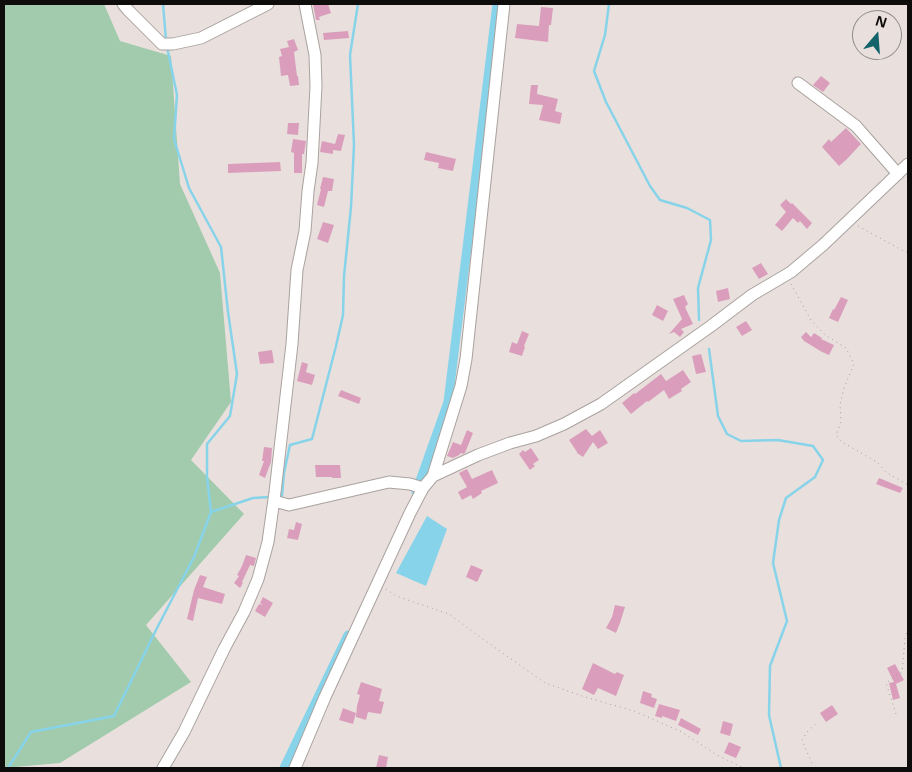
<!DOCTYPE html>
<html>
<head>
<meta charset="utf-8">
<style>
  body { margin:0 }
  #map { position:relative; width:912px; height:772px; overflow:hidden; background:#e9e0dd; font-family:"Open Sans",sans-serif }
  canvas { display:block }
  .frame { position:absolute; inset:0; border:5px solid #0f0d0c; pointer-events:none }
  .north { position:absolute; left:852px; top:10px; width:50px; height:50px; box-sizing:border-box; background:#e9e0dd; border:1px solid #928c89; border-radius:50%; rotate:18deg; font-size:14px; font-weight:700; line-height:20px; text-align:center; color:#0f0d0c }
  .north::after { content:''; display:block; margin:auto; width:18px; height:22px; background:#14636a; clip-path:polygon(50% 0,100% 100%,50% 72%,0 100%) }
</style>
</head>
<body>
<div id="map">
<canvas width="912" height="772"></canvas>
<div class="frame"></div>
<div class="north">N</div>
</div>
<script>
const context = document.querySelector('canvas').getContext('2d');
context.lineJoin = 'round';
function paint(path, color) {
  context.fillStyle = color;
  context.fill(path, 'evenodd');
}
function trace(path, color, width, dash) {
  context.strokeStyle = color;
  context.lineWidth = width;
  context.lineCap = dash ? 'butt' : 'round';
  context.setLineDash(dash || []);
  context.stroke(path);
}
paint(new Path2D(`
  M4,4H104L120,41L171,56L180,184L220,273L231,402L191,460L244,514L146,625L191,682L60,763L4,768Z`), '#a1cbac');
paint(new Path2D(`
  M427,516L447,529L426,586L396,573Z`), '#87d3e9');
trace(new Path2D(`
  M163,4L166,40
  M609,4L605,35L594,71L606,102L650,186L660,200L687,208L710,220L711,240L698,288L699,320
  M709,349L718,416L727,434L741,441L778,440L813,446L823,460L815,477L786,498L779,520L773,563L787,621L770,666L769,715L781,768
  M278,496H282L284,473L290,445L312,439L336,346L343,315L344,276L351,207L354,145L350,55L358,4
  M211,512L253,498L270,497
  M8,768L31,732L114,716L157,628L194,557L211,512L207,477V444L230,416L237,374L228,312L221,247L189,188L174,139L177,95L167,47`), '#87d3e9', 2.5);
trace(new Path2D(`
  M416,492L448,402L497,4
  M284,768L348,635`), '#87d3e9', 9);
paint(new Path2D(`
  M313,4H328L331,13L319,17L320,20H316Z
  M541,7L553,8L551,25H549L548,42L515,38L517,24L539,26Z
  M348,31L349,38L324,40L323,33Z
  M294,39L298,50L294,52L297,76H298L299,85L290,86L288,75L281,76L279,57L282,56L280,49L289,47L287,41Z
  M821,76L830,83L823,92L813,85Z
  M531,85H538L537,94L558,99L555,111L562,113L560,124L539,120L543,105L529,104Z
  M288,123H299L298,135L287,134Z
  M846,128L861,144L846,160L839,166L822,147L829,139L831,142Z
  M338,134L345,135L341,151L333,150V154L320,152L322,141L335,144Z
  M293,139L306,141L304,154H302V173H294V153L291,152Z
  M426,152L456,159L453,171L438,168L439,163L424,160Z
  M280,162L281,171L228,173V164Z
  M323,177L334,179L332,191H328L324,207L317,205L321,189H320Z
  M786,199L791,204L792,203L812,223L807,229L800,221L798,223L793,218L782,231L775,225L786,212L780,205Z
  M323,222L334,225L328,243L317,239Z
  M761,263L768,274L759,279L752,268Z
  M728,288L730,299L718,302L716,291Z
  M684,295L688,304L685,307L693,324L681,329L684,332L680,337L674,332L669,334L682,319L673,299Z
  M841,297L848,300L838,322L829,318L833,309L834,310Z
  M657,305L668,311L663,321L652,315Z
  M746,321L752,330L742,336L736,327Z
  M522,331L529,334L524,346L525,347L522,356L509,352L512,342L517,344Z
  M806,332L811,337L814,333L822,338L821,339L834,345L829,355L822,352L804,341L801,337Z
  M272,350L274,363L260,364L258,352Z
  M701,354L706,372L696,374L692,356Z
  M302,362L308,364L306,372L315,375L312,385L297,381Z
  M683,370L691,382L681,389L682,391L669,399L664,390L648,402L647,401L631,414L622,403L634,393L635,394L661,374L666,381Z
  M341,390L361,398L359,404L338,396Z
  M586,429L592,436L600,430L608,443L598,449L593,442L583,457L577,453V452L569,440Z
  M467,430L473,433L465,453L463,454L461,453L459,455L453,458L447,456L453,442L461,445Z
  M264,447L272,448L271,462L265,478L259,475L264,461H262Z
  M531,448L539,460L533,464L535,466L530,470L519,454L523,450L525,452Z
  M315,465H340L341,478H332V477H316Z
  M467,469L472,479L492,470L498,483L481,491L482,493L473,499L471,495L462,500L458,492L467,487L459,473Z
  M879,478L903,488L900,493L876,484Z
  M296,522L302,524L298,540L287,538L289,529L294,530Z
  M246,555L256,558L254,566L250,565L242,582L243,583L240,588L234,583L239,576L237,575L242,566Z
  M471,565L483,570L477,582L466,577Z
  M200,575L207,577L203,587L225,594L222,604L198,598L193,621L187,619L194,590Z
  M263,597L273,603L265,617L255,611L259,604L263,605L260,603Z
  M615,605L625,607L620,623L616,633L606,628L612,617Z
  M593,663L615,674L617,672L624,675L616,696L598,688L594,695L582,689Z
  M895,664L904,680L896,684L900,698L893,700L889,683L894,682L887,668Z
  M361,682L382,689L379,701L384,702L381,714L368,712L366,720L356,717L357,706L360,695L357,694Z
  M643,691L652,694L651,697L657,699L654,708L640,703Z
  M659,704L680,710L676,721L662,716V718L655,716Z
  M832,705L838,714L826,722L820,713Z
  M343,708L356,713L353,724L339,720Z
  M681,718L701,729L698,735L678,725Z
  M723,721L733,724L730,736L720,733Z
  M729,742L741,747L736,758L724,753Z
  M379,755L388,757L386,768H376Z`), '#da9ebc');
const minor = new Path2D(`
  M123,4L128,10L162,44H173L201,38L268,4
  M798,83L856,126L898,174
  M433,476L478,455L510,443L536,436L564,424L601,404L711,326L752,295L791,272L823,245L908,164
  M274,501L289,505L389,482L410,484L423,488
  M163,768L184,732L224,649L244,612L258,579L268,542L275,492L292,344L297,270L305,231L308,191L312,163L316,86L315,55L305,4
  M295,768L325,697L410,513L423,488L433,476L461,386L466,359L504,4`);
trace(minor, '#a9a29e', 13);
trace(new Path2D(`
  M858,226L900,249L908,253
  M791,284L811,320L824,334L846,348L854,364L844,388L840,405L841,422L836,435L842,442L877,462L886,472L908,485
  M386,589L396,596L449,614L480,637L545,683L585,697L634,711L682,732L717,755L743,768
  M896,714L886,683L902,672L905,639L908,627
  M813,768V766L802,740L808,731L818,722`), '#a49d9a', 1, [1, 4]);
trace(minor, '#fff', 11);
</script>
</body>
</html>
